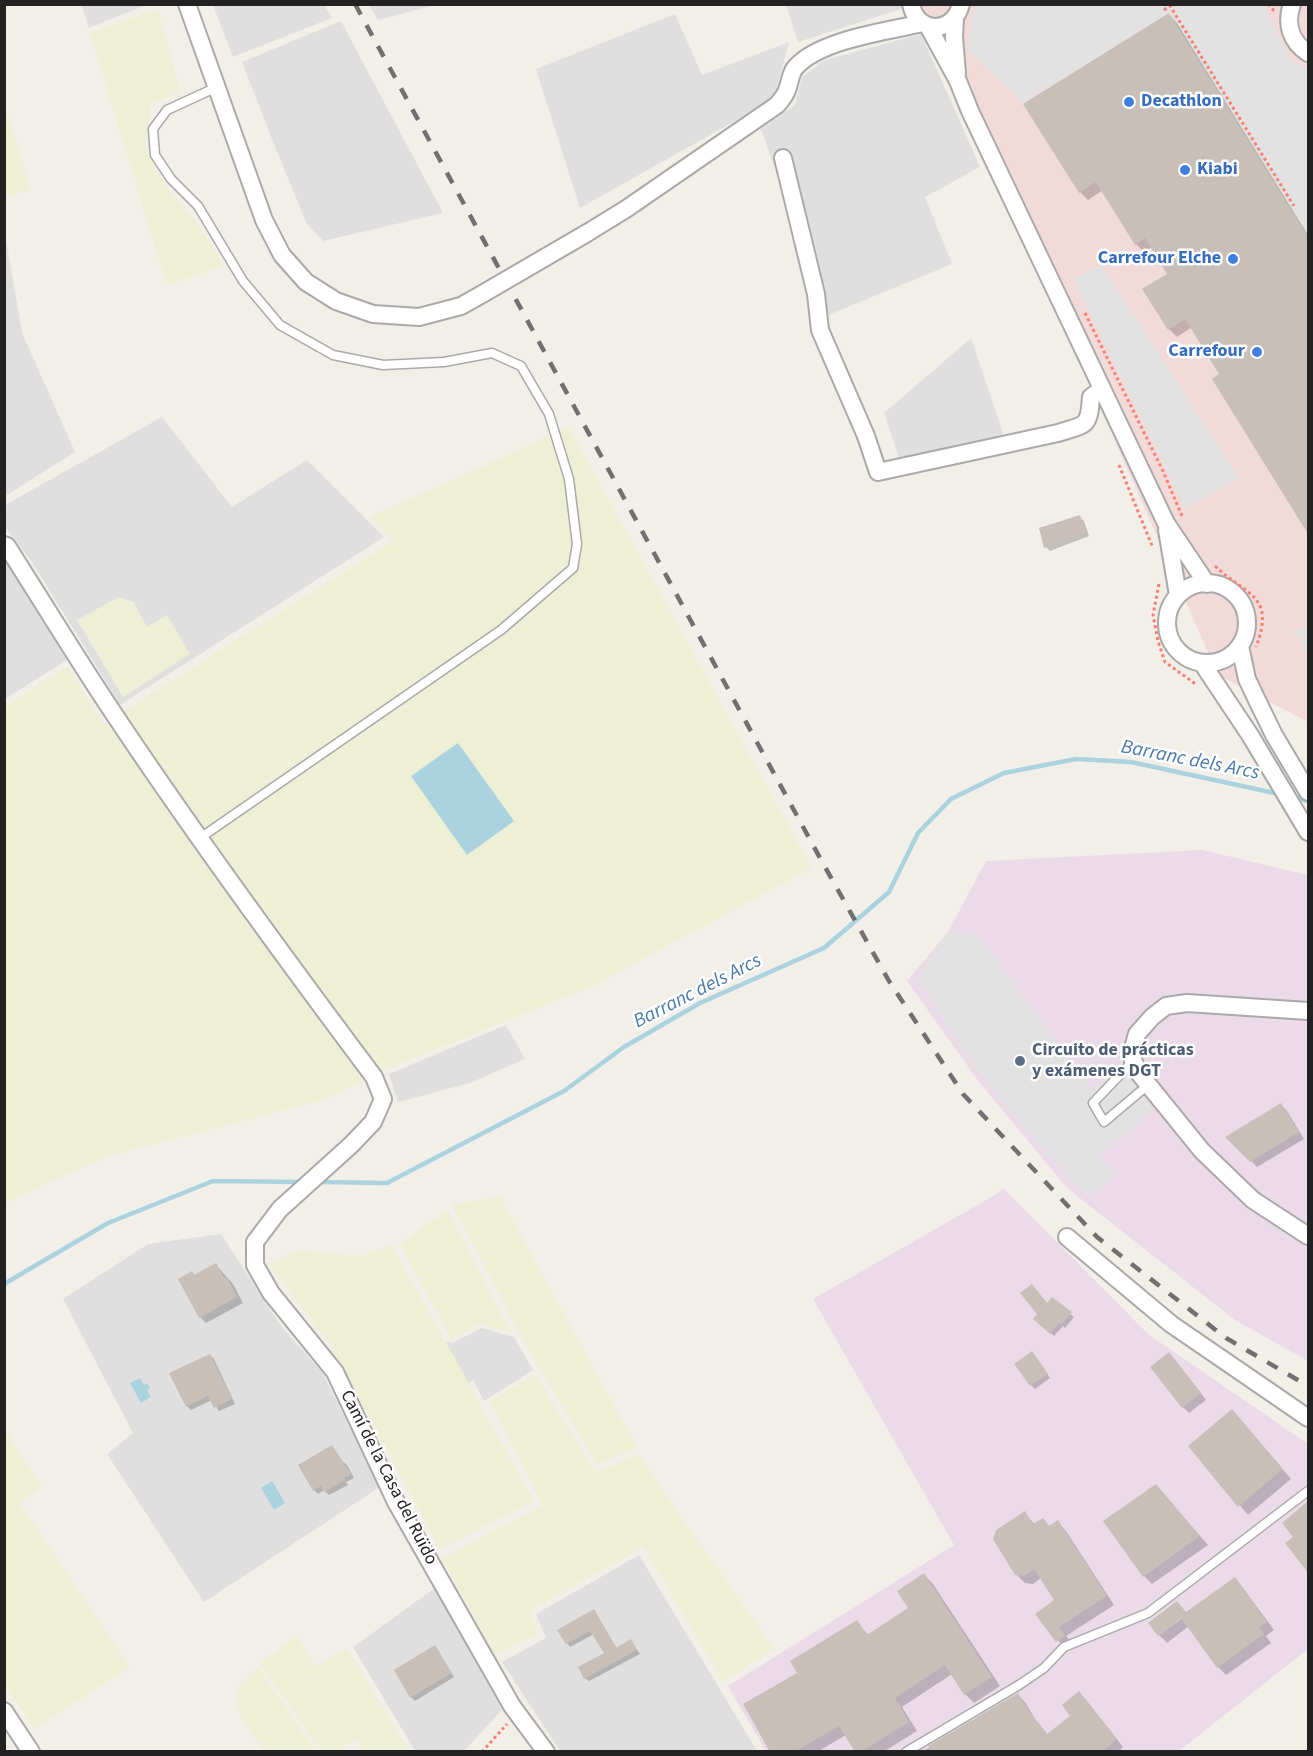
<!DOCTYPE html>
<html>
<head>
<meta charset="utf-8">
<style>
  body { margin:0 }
  #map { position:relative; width:1313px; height:1756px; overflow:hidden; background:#f2efe9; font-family:"Source Sans 3",sans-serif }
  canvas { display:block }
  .frame { position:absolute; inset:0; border:6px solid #222; pointer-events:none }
</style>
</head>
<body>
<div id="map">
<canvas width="1313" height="1756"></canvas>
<div class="frame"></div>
</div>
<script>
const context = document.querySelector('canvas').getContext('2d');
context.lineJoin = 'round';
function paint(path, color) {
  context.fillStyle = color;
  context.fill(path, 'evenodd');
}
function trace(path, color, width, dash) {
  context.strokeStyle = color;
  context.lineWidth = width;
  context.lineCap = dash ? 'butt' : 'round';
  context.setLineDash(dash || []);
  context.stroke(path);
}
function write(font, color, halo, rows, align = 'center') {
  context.font = font + ' "Source Sans 3",sans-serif';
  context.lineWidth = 5;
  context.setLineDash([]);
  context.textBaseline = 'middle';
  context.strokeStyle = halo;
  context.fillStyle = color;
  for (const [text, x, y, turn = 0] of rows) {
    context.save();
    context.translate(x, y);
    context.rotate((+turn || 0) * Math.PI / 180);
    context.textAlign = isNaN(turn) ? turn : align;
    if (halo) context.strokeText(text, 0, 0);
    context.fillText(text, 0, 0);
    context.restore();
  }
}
paint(new Path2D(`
  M81,4H146V5L89,28Z
  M213,5H324L332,18L233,57Z
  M369,5H435L378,20Z
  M786,5H913L798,42Z
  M675,14L702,75L789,42L774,99L580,208L536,69Z
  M341,21L443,213L323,241L307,224L273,142L242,62Z
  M921,34L980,167L925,197L952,264L826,316L761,129L795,105L802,77L825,60Z
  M4,228L22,333L75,452L5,496Z
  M971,338L1004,436L900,461L884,413Z
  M162,417L232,507L307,460L384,537L120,705L32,562L5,527V505Z
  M4,559L67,660L5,699H4Z
  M506,1025L525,1059L470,1083L398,1102L389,1074Z
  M221,1234L281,1326L322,1372L380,1487L204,1602L107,1454L133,1433L63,1299L148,1244Z
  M482,1328L514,1337L533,1370L484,1401L473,1380L413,1414L429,1336L452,1343Z
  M639,1555L757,1751H560L502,1662L546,1638L536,1614Z
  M435,1588L502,1710L464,1751H415L353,1647Z`), '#e0dfdf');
paint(new Path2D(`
  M918,5H1308V722L1218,675L1096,398Z`), '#f2dad9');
paint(new Path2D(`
  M1202,850L1308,875V1361L1235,1320L1067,1188L979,1082L907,981L948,932L986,861Z
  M1003,1188L1148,1334L1308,1444V1649L1179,1751H766L728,1686L954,1545L813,1299L995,1195Z`), '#ebdbe8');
paint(new Path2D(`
  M158,9L180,91L151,105L145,148L165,185L199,225L224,266L167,286L90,33Z
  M4,103L31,190L5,196H4Z
  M569,427L812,868L591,987L387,1069L324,1100L108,1156L5,1203V706L68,666L103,724L393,541L370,517Z
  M119,597L134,602L147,627L167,615L190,654L123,697L77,620Z
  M500,1197L637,1447L597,1465L521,1337L452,1204Z
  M448,1209L511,1333L480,1324L451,1340L400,1244Z
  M392,1245L534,1501L440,1549L329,1343L268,1264L299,1250L360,1256Z
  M536,1375L596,1473L639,1453L690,1529L774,1649L723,1682L643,1547L529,1611L538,1634L495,1655L442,1558L543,1505L489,1401Z
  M5,1429L42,1486L20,1504L130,1667L34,1729L5,1685Z
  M297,1636L316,1667L347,1648L409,1751H364L356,1739L337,1751H320L260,1663Z
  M258,1667L315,1751H264L242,1719L237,1703V1688Z`), '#eef0d5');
paint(new Path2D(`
  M979,5H1264L1291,61L1308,68V237L1169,13L1023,103L967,49L973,11Z
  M1101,264L1239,478L1185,509L1073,279Z
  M1308,628V660L1301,640L1292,629Z
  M948,932L979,936L1093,1091L1120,1067L1154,1109L1119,1140L1098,1155L1115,1176L1091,1194H1084L1028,1133L965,1055L918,978Z`), '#e2e2e2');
paint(new Path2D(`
  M458,743L514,821L467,855L411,776Z
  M140,1378L144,1385L147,1383L150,1388L147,1390L151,1397L141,1403L130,1383Z
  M272,1481L285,1503L274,1510L261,1488Z`), '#aad3df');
paint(new Path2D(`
  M1169,15L1177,23L1308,235V531L1215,379L1221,375L1192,327L1177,337L1169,329V275L1152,247L1144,252L1136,244L1103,190L1088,200L1080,192Z
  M1080,517L1084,521L1089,536L1050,551L1046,547Z
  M1281,1105L1287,1111L1304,1139L1257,1167L1228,1137Z
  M216,1265L233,1284L243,1303L206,1323L200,1317L195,1276Z
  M1052,1299L1074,1317L1065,1328L1063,1326L1054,1336L1039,1323L1047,1305Z
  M210,1355L214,1359L235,1404L219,1411L212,1400L191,1410L187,1406Z
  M1036,1357L1050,1378L1035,1389L1031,1385Z
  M1175,1360L1206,1400L1189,1413L1183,1407Z
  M1232,1411L1291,1479L1248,1515L1190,1446Z
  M332,1447L342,1461L347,1465L354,1478L346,1482L348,1485L329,1495L324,1490L318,1494L314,1490Z
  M1156,1486L1208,1545L1152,1584L1144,1576Z
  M1308,1503V1571L1287,1543L1295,1537L1284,1523Z
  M1025,1513L1035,1525L1043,1520L1050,1527L1057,1522L1066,1531L1114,1605L1066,1636L1073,1644L1066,1650L1037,1614L1056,1600L1041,1578L1033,1584L1025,1583L1016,1574Z
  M924,1575L933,1584L1000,1686L974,1703L965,1694L952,1674L902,1707L917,1731L883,1752H857L846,1735L817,1752H772L799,1673L857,1622L869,1636L910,1609Z
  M1235,1579L1243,1588L1274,1630L1266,1636L1271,1643L1226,1675L1218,1667L1189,1626L1167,1643L1159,1635Z
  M597,1615L617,1649L631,1641L640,1654L589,1681L585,1678L606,1654L594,1634L570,1647L567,1643Z
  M435,1647L454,1677L415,1701L411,1697Z
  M1018,1695L1025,1702L1035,1719L1048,1735L1073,1716L1086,1700L1123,1747L1118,1752H922Z`), '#0003');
trace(new Path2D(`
  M1294,797L1308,801
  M318,1182L387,1183L564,1091L624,1047L700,1003L824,948L889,892L918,833L951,799L1004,773L1076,759L1131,762L1279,794
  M4,1284L108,1223L213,1181L304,1182`), '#aad3df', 4.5);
paint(new Path2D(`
  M1169,13L1308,237V534L1212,379L1219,374L1185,319L1168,330L1142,289L1167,274L1145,238L1135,245L1096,182L1079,193L1023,104Z
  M1080,515L1086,532L1044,548L1039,528Z
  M1281,1103L1299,1132L1250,1162L1225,1137Z
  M216,1263L224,1278L226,1276L237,1297L199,1318L178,1279L192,1271L194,1275Z
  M1032,1284L1047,1303L1052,1297L1072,1312L1061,1325L1059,1323L1050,1334L1033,1319L1037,1314L1020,1293Z
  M1032,1351L1048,1374L1030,1386L1014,1364Z
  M1169,1352L1201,1393L1182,1408L1150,1367Z
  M210,1354L232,1399L214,1408L208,1396L186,1407L169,1373Z
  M1232,1409L1283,1469L1238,1507L1188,1446Z
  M332,1445L351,1474L344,1478L345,1480L324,1492L321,1486L313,1491L298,1465Z
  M1156,1484L1200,1536L1143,1577L1103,1521Z
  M1308,1501V1573L1285,1543L1293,1537L1282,1523Z
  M1025,1511L1033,1524L1043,1518L1049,1526L1058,1520L1107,1596L1059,1627L1065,1635L1056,1642L1035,1614L1054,1600L1034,1569L1024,1576L1015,1575L993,1539L996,1530Z
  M924,1573L992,1677L964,1695L945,1665L895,1698L909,1722L861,1752H855L839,1726L794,1752H770L743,1704L797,1673L790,1661L857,1620L867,1635L908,1608L897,1591Z
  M1235,1577L1267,1622L1259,1627L1264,1634L1217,1668L1181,1618L1158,1636L1148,1623L1177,1601L1186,1612Z
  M594,1609L616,1648L631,1639L637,1650L584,1679L578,1667L604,1653L590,1631L566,1644L557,1630Z
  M435,1645L452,1673L410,1698L394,1670Z
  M1079,1691L1117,1739L1102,1752H932L928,1746L1018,1693L1028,1710L1047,1734L1070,1716L1062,1705Z`), '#c7bfb8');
const lane = new Path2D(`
  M200,838L501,630L573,568L577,544L569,479L549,414L521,366L492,353L444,362L383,365L333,355L280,325L243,281L198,206L171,179L155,155L153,129L167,110L217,87
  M1133,1061L1093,1103L1104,1122L1148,1085
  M906,1752L1019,1685L1044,1668L1064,1647L1148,1613L1308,1491`);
const street = new Path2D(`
  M187,4L264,220L282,255L306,282L336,301L373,314L419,317L461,306L484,293
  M911,4C917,35 954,34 961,4
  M1292,4C1285,24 1291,42 1308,53
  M955,18L954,37L957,74
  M928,26L958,81L970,111L1166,523L1207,584
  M783,158L816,294L820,330L866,436L878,472L1058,433C1086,424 1089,428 1091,397L1102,389
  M587,233L626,209L777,105C781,100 785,96 787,90C790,83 790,74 795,68C818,40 888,31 923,23
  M1167,530L1178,595
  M4,545L7,546C42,601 76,657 112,711C195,836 284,957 374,1077L383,1099L373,1122L351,1145L280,1209L255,1242V1265L271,1293L335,1372L396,1502L512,1706L546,1752
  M1167 623a40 40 0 1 1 80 0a40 40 0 1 1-80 0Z
  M1240,646L1247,679L1256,698L1274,735L1308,792
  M1202,663L1250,735L1308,832
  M1308,1011L1187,1003L1166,1006L1152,1017L1137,1034L1131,1055L1138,1072L1202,1151L1253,1200L1308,1236
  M1067,1237L1171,1324L1308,1418
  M4,1711L31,1752`);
trace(lane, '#a9a9a9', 11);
trace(street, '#a9a9a9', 20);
trace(new Path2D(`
  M1268,4L1275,12
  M1164,10L1170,6L1294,206
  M1085,313L1163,471L1182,516
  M1119,465L1153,548
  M1215,566C1246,596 1276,594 1256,647
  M1159,584L1153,615L1158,641L1165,662L1197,685
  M482,1752L507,1724`), '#fa8072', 3, [3, 3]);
trace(lane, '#fff', 8);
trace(street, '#fff', 16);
trace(new Path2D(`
  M355,4L820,858L889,981L963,1094L1097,1237L1226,1338L1308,1386`), '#707070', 4.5, [12, 12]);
const streetBridge = new Path2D(`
  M484,293L587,233`);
trace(streetBridge, '#a9a9a9', 20, []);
trace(streetBridge, '#fff', 16);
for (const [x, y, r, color] of [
  [1129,102,6,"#3f7fe0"],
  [1185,170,6,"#3f7fe0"],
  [1233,259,6,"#3f7fe0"],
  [1257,352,6,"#3f7fe0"],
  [1020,1061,6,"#5c6f8a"]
]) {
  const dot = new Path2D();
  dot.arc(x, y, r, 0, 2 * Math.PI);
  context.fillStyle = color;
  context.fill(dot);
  trace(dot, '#fff', 2);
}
write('bold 18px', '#366cbe', '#fff', [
  ["Decathlon",1141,102],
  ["Kiabi",1197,170],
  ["Carrefour Elche",1221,259,"right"],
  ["Carrefour",1245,352,"right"]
], 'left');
write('bold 18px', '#4e5e75', '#fff', [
  ["Circuito de prácticas",1032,1051],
  ["y exámenes DGT",1032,1072]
], 'left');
write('18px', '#222', '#fff', [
  ["Camí de la Casa del Ruïdo",388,1478,63]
]);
write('italic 20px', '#4a7aab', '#fff', [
  ["Barranc dels Arcs",1190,761,11],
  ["Barranc dels Arcs",698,992,-27]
]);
</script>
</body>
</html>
